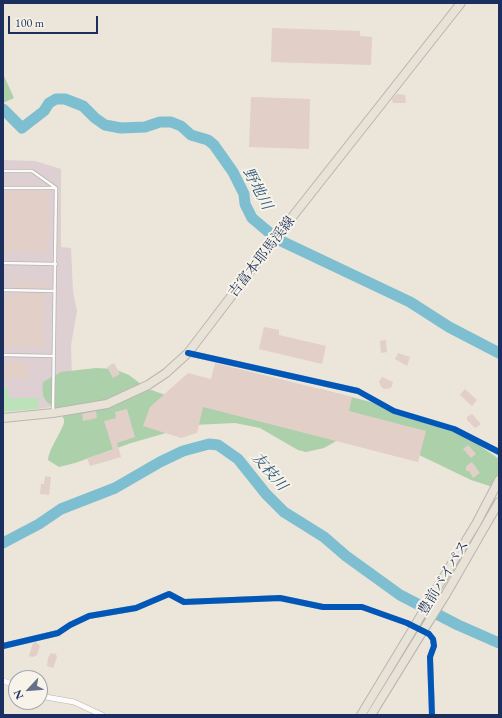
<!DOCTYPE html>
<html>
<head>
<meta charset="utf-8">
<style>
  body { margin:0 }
  #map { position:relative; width:502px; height:718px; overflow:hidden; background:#ece5d9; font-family:"EB Garamond",serif }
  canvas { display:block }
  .frame { position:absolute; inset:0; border:4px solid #1b2f5e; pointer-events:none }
  .north { position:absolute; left:8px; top:670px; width:40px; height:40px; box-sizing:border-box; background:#f7f3e8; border:1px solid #9fa5b1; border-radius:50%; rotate:244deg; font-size:11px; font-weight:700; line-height:16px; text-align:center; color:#1b2f5e }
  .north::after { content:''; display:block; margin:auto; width:14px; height:18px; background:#646f89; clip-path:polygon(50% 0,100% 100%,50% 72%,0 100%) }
  .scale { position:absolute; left:8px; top:16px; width:90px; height:18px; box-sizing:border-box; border:2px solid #1b2f5e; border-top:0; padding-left:5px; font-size:12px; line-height:14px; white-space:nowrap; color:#1b2f5e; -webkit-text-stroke:3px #f7f3e8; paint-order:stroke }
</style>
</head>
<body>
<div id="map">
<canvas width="502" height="718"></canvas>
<div class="frame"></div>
<div class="north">N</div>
<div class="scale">100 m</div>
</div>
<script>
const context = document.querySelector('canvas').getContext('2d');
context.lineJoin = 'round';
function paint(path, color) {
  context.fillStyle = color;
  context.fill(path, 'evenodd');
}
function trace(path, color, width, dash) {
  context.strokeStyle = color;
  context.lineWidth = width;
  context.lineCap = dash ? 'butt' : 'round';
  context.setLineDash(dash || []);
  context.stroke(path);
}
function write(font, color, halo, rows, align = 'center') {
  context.font = font + ' "EB Garamond","Noto Serif JP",serif';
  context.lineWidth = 4;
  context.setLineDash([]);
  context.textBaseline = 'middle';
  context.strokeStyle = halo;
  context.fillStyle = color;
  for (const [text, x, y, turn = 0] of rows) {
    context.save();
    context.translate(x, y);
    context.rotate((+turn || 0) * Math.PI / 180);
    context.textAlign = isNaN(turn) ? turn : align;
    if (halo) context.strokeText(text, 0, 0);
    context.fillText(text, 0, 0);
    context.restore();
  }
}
paint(new Path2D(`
  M3,160L35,161L61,169V247L71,248L73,292L77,311L71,345L72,382L64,405L38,409V398H8V388H3Z`), '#ddcfd2');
paint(new Path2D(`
  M3,388H8L9,398H39L38,409L3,412Z`), '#bbe2b8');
paint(new Path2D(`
  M3,74L14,98L3,103Z
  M96,368L114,369L129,375L146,388L168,396L320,389L371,402L441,425L473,441L499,459V489L471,480L413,452L338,440L324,448L306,452L298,450L260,428L235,423L194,425L131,443L75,463L59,467L48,460C49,447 66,426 64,420C60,401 39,411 43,382L61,372Z`), '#abd0aa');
trace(new Path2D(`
  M3,109L22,128L44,111L49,103L56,99H65L83,106L95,118L105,125L121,128L145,127L160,122H171L181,126L191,135L208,140L214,145L233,172L244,194L245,204L252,218L277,239L410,302L449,327L499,353
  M3,543L39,524L61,509L115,488L160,462L183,451L209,444L218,445L238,459L266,494L284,512L324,537L346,556L400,595L458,625L499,643`), '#7dbfd0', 11);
paint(new Path2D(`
  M272,28L360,31V36L372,37L371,65L271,62Z
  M397,94L405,95L406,103H393L392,99Z
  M251,97L310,99L309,149L249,147Z
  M3,191H48L47,253L3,252Z
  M13,281L46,282L45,288L13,287Z
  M12,293L45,294L44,348L3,347V297H12Z
  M264,327L279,330V335L326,346L322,364L259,349Z
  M386,340L387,352L381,353L380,341Z
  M398,353L410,357L407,366L395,359Z
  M3,362H28V379H3Z
  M114,363L120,374L113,378L107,367Z
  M215,363L352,397L349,411L426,431L418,462L203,407L197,433L181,438L143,426L150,407L188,373L211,379Z
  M382,377L393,382L391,388L385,389L382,388L379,382Z
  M465,389L477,400L472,406L460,395Z
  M127,409L135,437L117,443L121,457L90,466L87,458L113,450L104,421L116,418L115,412Z
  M96,411L97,418L83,421L82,414Z
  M472,414L481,424L475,428L467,420V417Z
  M468,445L476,454L471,458L463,449Z
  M472,462L480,473L473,478L469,471H466V466Z
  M45,476L51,477L49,495L40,494L41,484H44Z
  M36,642L40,646L37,655L33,657L29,656L33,643Z
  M51,653L56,654L57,657L53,668L47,666L48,658Z`), '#e2cfc8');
const service = new Path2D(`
  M3,171H32L56,188L53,411
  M3,188H54
  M3,263L56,264
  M3,290L55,291
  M3,355L54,356`);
const minor = new Path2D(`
  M188,353L358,391L394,411L454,429L499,452
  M3,646L58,633L70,625L89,616L136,608L169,594L184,602L280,598L323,607H362L407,623L429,634L433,639L434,646L430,657L432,715
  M3,681L16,685
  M40,696L74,702L102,715`);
const primary = new Path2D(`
  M3,418L53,413L107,404L148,385L166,373L188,353L278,235L461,3`);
const trunk = new Path2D(`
  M437,588L476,524L499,480
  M446,594L499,502
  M361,715L413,629
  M371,715L421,634`);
trace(service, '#b8b5b2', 4);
trace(minor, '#b8b5b2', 6);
trace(primary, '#b8b5b2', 10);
trace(trunk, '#b8b5b2', 10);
trace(service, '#fcfbf9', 2.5);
trace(minor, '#fcfbf9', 5);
trace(primary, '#e9e2d6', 8);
trace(trunk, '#e9e2d6', 8);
const trunkBridge = new Path2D(`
  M413,629L437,588
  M421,634L446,594`);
trace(trunkBridge, '#b8b5b2', 10, []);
trace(trunkBridge, '#e9e2d6', 8);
trace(new Path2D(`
  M188,353L358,391L394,411L454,429L499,452
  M3,646L58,633L70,625L89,616L136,608L169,594L184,602L280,598L323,607H362L407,623L429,634L433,639L434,646L430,657L432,715`), '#0057b8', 6);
write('14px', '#1b2f5e', '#f7f3e8', [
  ["吉富本耶馬渓線",262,257,-52],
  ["豊前バイパス",444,578,-59]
]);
write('italic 15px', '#2a557f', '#f7f3e8', [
  ["野地川",257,189,62],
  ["友枝川",269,472,49]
]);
</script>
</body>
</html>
